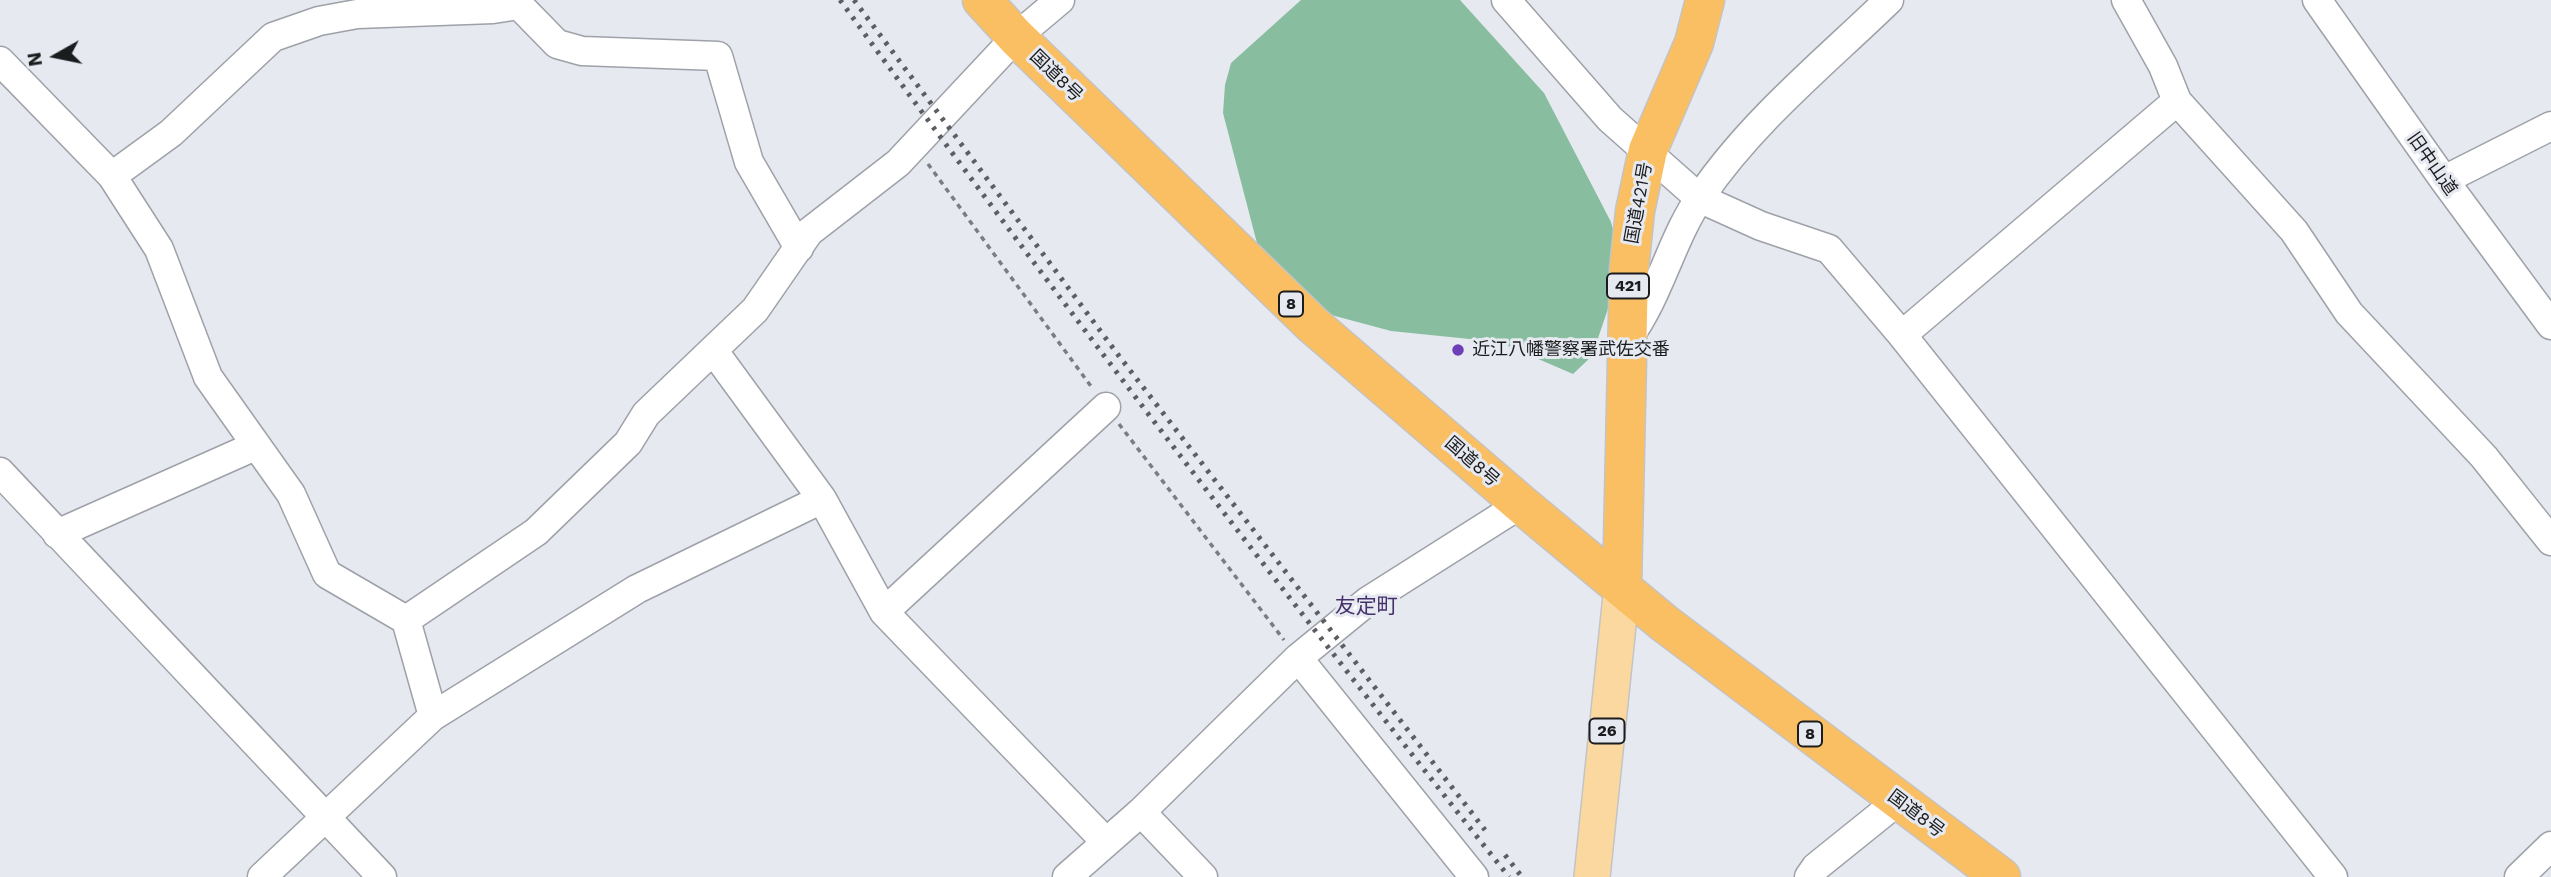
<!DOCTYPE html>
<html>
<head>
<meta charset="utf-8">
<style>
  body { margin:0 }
  #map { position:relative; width:2551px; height:877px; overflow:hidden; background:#e6e9f0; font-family:"Work Sans",sans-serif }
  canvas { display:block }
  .north { position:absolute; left:21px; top:21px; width:70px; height:70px; -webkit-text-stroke:5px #e6e9f0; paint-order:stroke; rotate:261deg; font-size:19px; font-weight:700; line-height:28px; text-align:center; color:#1b1c1e }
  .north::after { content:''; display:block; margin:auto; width:24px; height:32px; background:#1b1c1e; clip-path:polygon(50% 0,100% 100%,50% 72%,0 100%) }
</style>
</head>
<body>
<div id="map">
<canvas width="2551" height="877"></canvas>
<div class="north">N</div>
</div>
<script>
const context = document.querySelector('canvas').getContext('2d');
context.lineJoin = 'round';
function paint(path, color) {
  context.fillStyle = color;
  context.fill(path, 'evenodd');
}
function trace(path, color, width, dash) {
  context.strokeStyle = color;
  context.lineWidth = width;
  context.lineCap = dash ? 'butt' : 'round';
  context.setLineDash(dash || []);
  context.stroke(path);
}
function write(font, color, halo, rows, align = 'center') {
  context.font = font + ' "Work Sans","Noto Sans JP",sans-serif';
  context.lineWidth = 6;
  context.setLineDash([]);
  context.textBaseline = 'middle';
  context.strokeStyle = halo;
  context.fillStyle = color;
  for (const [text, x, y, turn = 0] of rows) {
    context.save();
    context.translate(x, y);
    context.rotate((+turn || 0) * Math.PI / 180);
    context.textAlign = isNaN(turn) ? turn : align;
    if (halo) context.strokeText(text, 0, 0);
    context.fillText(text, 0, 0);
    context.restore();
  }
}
paint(new Path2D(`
  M1301,0H1460L1544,93L1611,222L1618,249L1617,282L1592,356L1573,374L1499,342L1391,331L1309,309L1258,247L1223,113L1225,85L1231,63Z`), '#88bda0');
const minor = new Path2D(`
  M514,0L557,44L582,51L718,56L749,162L799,248
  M1506,0L1610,119L1699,198L1761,226L1829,249L1902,335L2333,877
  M2126,0L2163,66L2177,101
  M2317,0L2444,180L2551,325
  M0,61L112,176L159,249L208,377L291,494L327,574L406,620L433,716
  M112,176L171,133L273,37L319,21L357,14L493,9L519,5
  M2444,180L2551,126
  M1902,335L2177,101L2294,231L2349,313L2484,457L2551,541
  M1628,338C1660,295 1671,239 1701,196C1752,121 1824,63 1889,0
  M713,350L822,499
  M0,472L382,877
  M57,534L255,446
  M884,612L1105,841
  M406,620L536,532L628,443L646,414L755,310L809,232L898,163L1016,37L1060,0
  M1298,658L1474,877
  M1141,812L1203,877
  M262,877L433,716L637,589L822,499L884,612L1106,407
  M1067,877L1141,812L1298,658L1368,601L1521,504
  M1809,877L1816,867L1898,801
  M2519,877L2551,846`);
const major = new Path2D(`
  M1592,877L1622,586`);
const highway = new Path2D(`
  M982,0L1016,37L1313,325L1521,504L1664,623L2001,877
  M1622,586L1629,269L1635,211L1648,150L1694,43L1705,0`);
trace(minor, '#9ea1a8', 31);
trace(major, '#c4c4c4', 38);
trace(highway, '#c4c4c4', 41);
trace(new Path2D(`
  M928,164L1093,389
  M1119,424L1284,640`), '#7b7d81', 3.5, [5, 5]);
trace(minor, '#fff', 28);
trace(major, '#fcd8a1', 35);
trace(highway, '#fabe63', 38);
trace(new Path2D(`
  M840,0C1056,297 1280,589 1509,877
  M854,0L1119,356L1485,830
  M1505,855L1522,877`), '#5c5e62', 5, [3.5, 7]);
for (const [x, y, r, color] of [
  [1458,350,7,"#6d3fb6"]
]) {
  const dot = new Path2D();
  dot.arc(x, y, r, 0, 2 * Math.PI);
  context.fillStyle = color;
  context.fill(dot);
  trace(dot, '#e6e9f0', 2.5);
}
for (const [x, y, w] of [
  [1628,286,42],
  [1291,304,24],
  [1607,731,35],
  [1810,734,24]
]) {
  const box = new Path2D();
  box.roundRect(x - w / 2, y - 12.5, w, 25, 5);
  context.fillStyle = '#e6e9f0';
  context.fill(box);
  trace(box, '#1b1c1e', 2);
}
write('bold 16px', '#1b1c1e', null, [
  ["421",1628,286],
  ["8",1291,304],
  ["26",1607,731],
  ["8",1810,734]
]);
write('18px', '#1b1c1e', '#e6e9f0', [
  ["国道8号",1056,76,44],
  ["旧中山道",2432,164,55],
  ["国道421号",1639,203,-80],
  ["国道8号",1472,462,41],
  ["国道8号",1916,814,37]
]);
write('18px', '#1b1c1e', '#e6e9f0', [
  ["近江八幡警察署武佐交番",1472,350]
], 'left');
write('21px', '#44306b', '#e6e9f0', [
  ["友定町",1366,607]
]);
</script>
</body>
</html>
